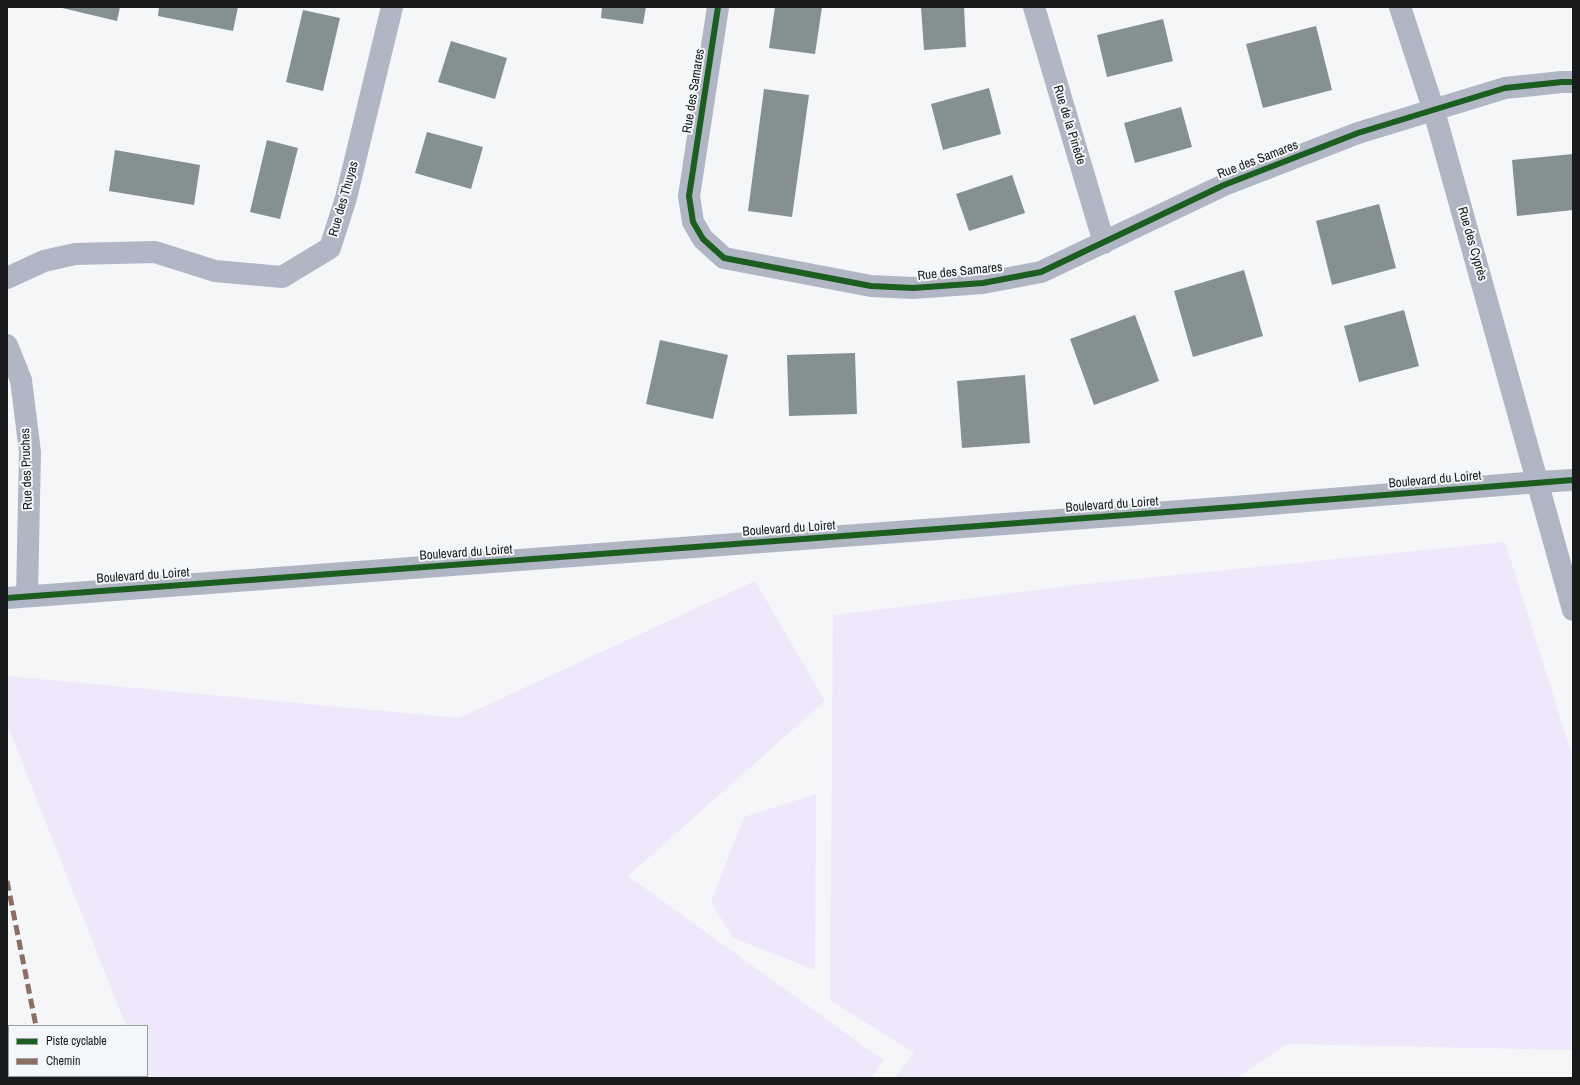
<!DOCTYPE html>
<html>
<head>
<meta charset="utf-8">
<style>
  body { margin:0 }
  #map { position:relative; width:1580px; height:1085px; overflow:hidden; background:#f4f6f8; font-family:"Archivo Narrow",sans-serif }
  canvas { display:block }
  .frame { position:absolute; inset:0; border:8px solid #191a1b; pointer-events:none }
  .legend { position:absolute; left:8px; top:1025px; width:140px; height:52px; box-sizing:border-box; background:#f3f7f9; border:1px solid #9c9fa0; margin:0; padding:5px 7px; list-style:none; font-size:12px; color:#191a1b }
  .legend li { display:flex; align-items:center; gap:8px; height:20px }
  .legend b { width:20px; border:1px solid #9c9fa0 }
</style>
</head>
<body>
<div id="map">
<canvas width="1580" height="1085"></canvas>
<div class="frame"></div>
<ul class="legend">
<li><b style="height:5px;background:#1b5e20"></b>Piste cyclable</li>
<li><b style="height:5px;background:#8d6e63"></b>Chemin</li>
</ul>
</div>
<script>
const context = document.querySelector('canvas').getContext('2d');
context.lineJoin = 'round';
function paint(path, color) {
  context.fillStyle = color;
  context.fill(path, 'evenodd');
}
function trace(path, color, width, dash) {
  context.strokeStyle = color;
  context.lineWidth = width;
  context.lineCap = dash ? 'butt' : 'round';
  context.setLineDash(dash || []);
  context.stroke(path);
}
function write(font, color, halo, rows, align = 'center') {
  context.font = font + ' "Archivo Narrow",sans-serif';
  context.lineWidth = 4;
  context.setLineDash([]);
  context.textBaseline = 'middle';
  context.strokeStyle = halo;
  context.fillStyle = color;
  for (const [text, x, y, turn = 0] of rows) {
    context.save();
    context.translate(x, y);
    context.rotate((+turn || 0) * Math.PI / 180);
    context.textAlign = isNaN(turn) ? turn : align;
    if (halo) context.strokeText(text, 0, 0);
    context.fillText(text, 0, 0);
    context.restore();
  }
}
paint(new Path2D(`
  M1505,542L1573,758V1050L1287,1044L1237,1078H895L914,1053L830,1000L833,615L1087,584Z
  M755,581L825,701L628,876L883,1060L872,1078H146L147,1026H126L7,724V676L459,718Z
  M816,794L815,970L733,938L711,902L744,817Z`), '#eee8fa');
paint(new Path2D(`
  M58,7H120L117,21Z
  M159,7H238L233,31L158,16Z
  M602,7H646L643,24L601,18Z
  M775,7H822L815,54L769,48Z
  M921,7H964L966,47L924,50Z
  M303,10L340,18L323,91L286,82Z
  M1163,19L1173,61L1107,77L1097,35Z
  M1316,26L1332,90L1263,108L1246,44Z
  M451,41L507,58L495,99L438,82Z
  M989,88L1001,134L943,150L931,104Z
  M764,89L809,95L792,217L748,211Z
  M1181,107L1192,147L1135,163L1124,123Z
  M427,132L483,147L471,189L415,173Z
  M267,140L298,148L280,219L250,212Z
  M115,150L200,165L194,205L109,191Z
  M1573,154V210L1517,216L1512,160Z
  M1012,175L1025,213L969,231L956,194Z
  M1379,204L1396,268L1332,285L1316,221Z
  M1244,270L1263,336L1193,357L1174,291Z
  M1404,310L1419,366L1359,382L1344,326Z
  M1135,315L1159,381L1094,405L1070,339Z
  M660,340L728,355L713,419L646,404Z
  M855,353L857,414L789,416L787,355Z
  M1025,375L1030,443L962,448L957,381Z`), '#849092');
trace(new Path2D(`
  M718,7L689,196L693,222L703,239L724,258L871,286L913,288L983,283L1041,272L1224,185L1358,133L1505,88L1562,82H1573
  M1034,7L1104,243
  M7,278L44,261L75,254L155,252L215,271L282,277L330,248L346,198L392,7
  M7,345L21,380L30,452L27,596
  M1538,482L1573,480`), '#b1b6c5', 22);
trace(new Path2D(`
  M1400,7L1434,111L1573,610
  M7,598L1234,507L1538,482`), '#b0b5c3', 22);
trace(new Path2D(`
  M7,881L36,1026
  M46,1076V1078`), '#8d6e63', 5, [10, 5]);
trace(new Path2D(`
  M718,7L689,196L693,222L703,239L724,258L871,286L913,288L983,283L1041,272L1224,185L1358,133L1505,88L1562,82H1573
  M7,598L1234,507L1573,480`), '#1b5e20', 6);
write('13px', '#191a1b', '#f3f7f9', [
  ["Rue des Samares",694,91,-81],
  ["Rue de la Pinède",1069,125,73],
  ["Rue des Samares",1258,160,-21],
  ["Rue des Thuyas",344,199,-74],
  ["Rue des Cyprès",1472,244,74],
  ["Rue des Samares",960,272,-6],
  ["Rue des Pruches",27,469,-92],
  ["Boulevard du Loiret",1435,480,-5],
  ["Boulevard du Loiret",1112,505,-4],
  ["Boulevard du Loiret",789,529,-4],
  ["Boulevard du Loiret",466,553,-4],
  ["Boulevard du Loiret",143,576,-4]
]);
</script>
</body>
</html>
